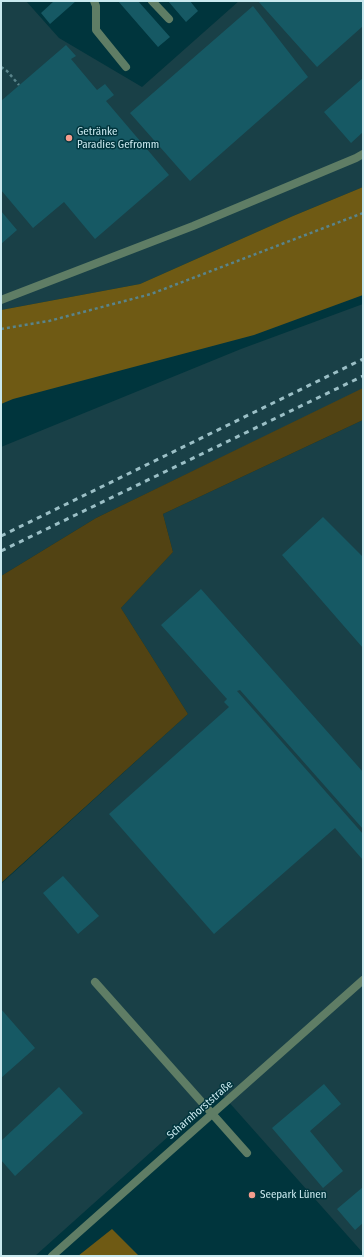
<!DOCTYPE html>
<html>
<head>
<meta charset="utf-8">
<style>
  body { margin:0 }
  #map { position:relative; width:364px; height:1257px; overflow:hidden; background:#00353d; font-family:"Fira Sans Condensed",sans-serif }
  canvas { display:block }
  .frame { position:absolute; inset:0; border:2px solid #cae9ef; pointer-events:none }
</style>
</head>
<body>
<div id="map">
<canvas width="364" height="1257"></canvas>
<div class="frame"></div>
</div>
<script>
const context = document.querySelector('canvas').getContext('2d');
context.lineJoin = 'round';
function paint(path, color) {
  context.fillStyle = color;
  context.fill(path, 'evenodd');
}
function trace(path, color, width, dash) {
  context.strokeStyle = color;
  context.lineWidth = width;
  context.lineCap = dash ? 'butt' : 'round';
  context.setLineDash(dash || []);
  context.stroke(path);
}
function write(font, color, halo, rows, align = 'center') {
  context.font = font + ' "Fira Sans Condensed",sans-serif';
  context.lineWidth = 3;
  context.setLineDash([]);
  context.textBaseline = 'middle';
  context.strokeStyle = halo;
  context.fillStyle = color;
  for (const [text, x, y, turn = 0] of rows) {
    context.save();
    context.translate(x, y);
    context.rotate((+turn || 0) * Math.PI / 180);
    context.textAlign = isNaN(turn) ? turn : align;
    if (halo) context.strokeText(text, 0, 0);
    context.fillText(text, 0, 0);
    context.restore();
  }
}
paint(new Path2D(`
  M1,1H26L59,38L142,87L239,1H363V187L293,216L140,284L1,310Z
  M363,304V389L96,518L1,576V447L241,349Z
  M363,420V1253L219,1091L35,1256H1V884L188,714L121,608L173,552L163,514Z`), '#194047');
paint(new Path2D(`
  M363,388V420L163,514L173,552L121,608L188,714L1,883V576L96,518Z`), '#524313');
paint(new Path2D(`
  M363,187V295L254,335L13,399L1,404V310L140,284L293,216Z
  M112,1229L139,1256H78Z`), '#6f5a14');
paint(new Path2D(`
  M54,1H76L50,24L41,13Z
  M118,1H138L170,37L158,47Z
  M168,1H190L198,11L186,22Z
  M258,1H363V26L317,67Z
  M253,6L308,77L190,181L130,113Z
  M66,45L76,56L71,59L97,90L105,84L114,95L106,101L169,175L95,239L64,202L33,228L1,190V101Z
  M363,78V132L351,143L324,112Z
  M1,211L17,230L1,244Z
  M323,517L363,557V648L282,555Z
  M201,589L363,772V829L240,690L237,691L363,834V860L335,828L214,934L109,814L229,707L224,702L227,699L161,625Z
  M63,876L99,916L78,934L43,893Z
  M1,1009L35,1048L1,1078Z
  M324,1084L341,1104L310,1131L343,1171L323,1188L272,1128Z
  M59,1087L83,1113L15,1176L1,1160V1141Z
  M363,1187V1223L355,1230L337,1209Z`), '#165964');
trace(new Path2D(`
  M1,67L7,71L19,85
  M1,329L49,321L151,294L363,213`), '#59848b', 2.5, [3, 3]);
trace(new Path2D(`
  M94,1L96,6V30L126,67
  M152,1L169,19
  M1,300L193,226L356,158L363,154
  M95,982L247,1153`), '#5f7d65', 8);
trace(new Path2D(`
  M52,1256L363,980`), '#5f7d65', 8);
trace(new Path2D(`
  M1,536L363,359
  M1,551L363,376`), '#9bbfc6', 3, [5, 5]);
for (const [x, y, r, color] of [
  [69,138,4,"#f49d8d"],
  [252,1195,4,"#f49d8d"]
]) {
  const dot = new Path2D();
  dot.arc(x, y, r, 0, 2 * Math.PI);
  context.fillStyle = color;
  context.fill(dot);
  trace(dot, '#00353d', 1.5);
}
write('11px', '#cae9ef', '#00353d', [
  ["Getränke",77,132],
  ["Paradies Gefromm",77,145],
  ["Seepark Lünen",260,1195]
], 'left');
write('11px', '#cae9ef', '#00353d', [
  ["Scharnhorststraße",200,1110,-41]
]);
</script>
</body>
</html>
